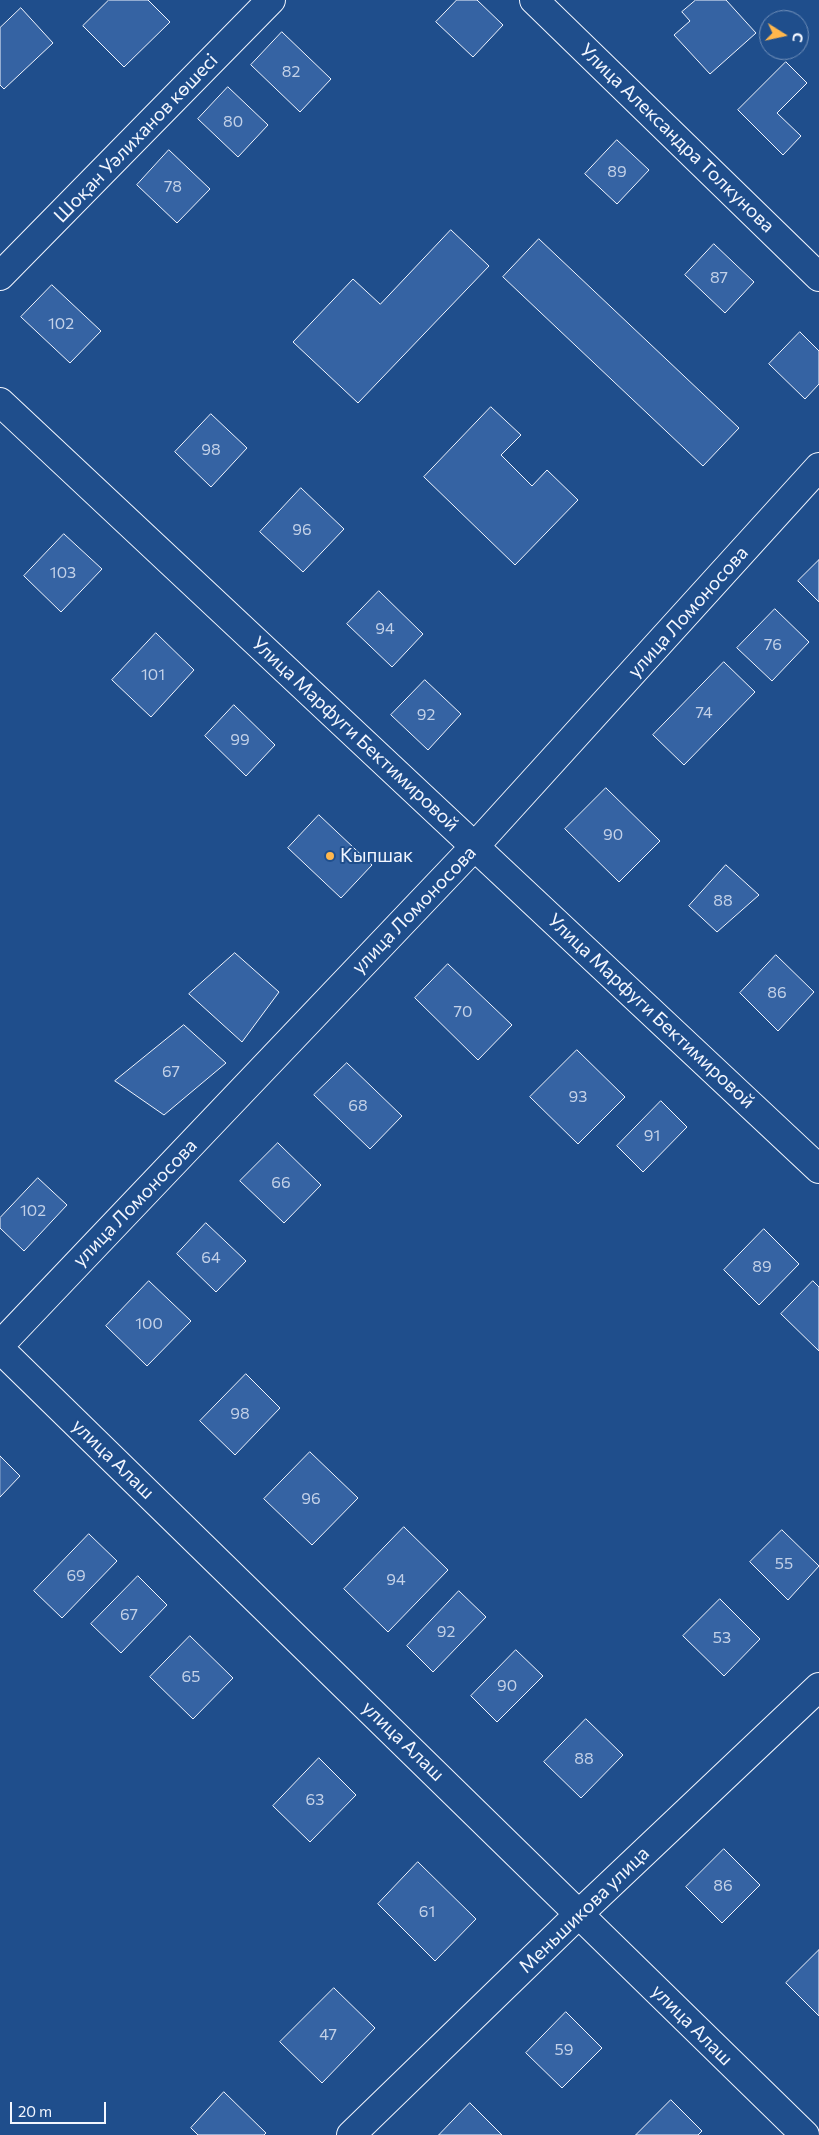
<!DOCTYPE html>
<html>
<head>
<meta charset="utf-8">
<style>
  body { margin:0 }
  #map { position:relative; width:819px; height:2135px; overflow:hidden; background:#1f4e8c; font-family:Commissioner,sans-serif }
  canvas { display:block }
  .north { position:absolute; left:759px; top:10px; width:50px; height:50px; box-sizing:border-box; background:#1f4e8c; border:1px solid #7391ba; border-radius:50%; rotate:100deg; font-size:14px; font-weight:700; line-height:20px; text-align:center; color:#f2f6ff }
  .north::after { content:''; display:block; margin:auto; width:18px; height:22px; background:#ffb74d; clip-path:polygon(50% 0,100% 100%,50% 72%,0 100%) }
  .scale { position:absolute; left:10px; top:2102px; width:96px; height:22px; box-sizing:border-box; border:2px solid #f2f6ff; border-top:0; padding-left:6px; font-size:15px; line-height:18px; white-space:nowrap; color:#f2f6ff; -webkit-text-stroke:4px #1f4e8c; paint-order:stroke }
</style>
</head>
<body>
<div id="map">
<canvas width="819" height="2135"></canvas>
<div class="north">С</div>
<div class="scale">20 m</div>
</div>
<script>
const context = document.querySelector('canvas').getContext('2d');
context.lineJoin = 'round';
function paint(path, color) {
  context.fillStyle = color;
  context.fill(path, 'evenodd');
}
function trace(path, color, width, dash) {
  context.strokeStyle = color;
  context.lineWidth = width;
  context.lineCap = dash ? 'butt' : 'round';
  context.setLineDash(dash || []);
  context.stroke(path);
}
function write(font, color, halo, rows, align = 'center') {
  context.font = font + ' Commissioner,sans-serif';
  context.lineWidth = 4;
  context.setLineDash([]);
  context.textBaseline = 'middle';
  context.strokeStyle = halo;
  context.fillStyle = color;
  for (const [text, x, y, turn = 0] of rows) {
    context.save();
    context.translate(x, y);
    context.rotate((+turn || 0) * Math.PI / 180);
    context.textAlign = isNaN(turn) ? turn : align;
    if (halo) context.strokeText(text, 0, 0);
    context.fillText(text, 0, 0);
    context.restore();
  }
}
const building = new Path2D(`
  M109,0H148L170,22L124,67L83,26Z
  M457,0H477L503,25L473,57L436,22Z
  M696,0H726L756,33L710,74L674,35L690,21L682,12Z
  M21,8L53,43L4,89L0,85V28Z
  M282,32L331,79L300,112L251,65Z
  M786,62L807,83L777,113L801,136L783,155L738,110Z
  M228,87L268,125L238,157L198,119Z
  M617,140L649,170L617,204L585,174Z
  M169,150L210,189L177,223L137,185Z
  M451,230L489,266L358,403L293,342L353,279L380,304Z
  M539,239L739,428L703,466L503,277Z
  M714,244L754,282L725,313L685,275Z
  M52,285L101,331L70,363L21,317Z
  M800,332L819,351V384L805,399L769,364Z
  M491,407L521,435L501,455L532,486L547,470L578,500L515,565L424,477Z
  M211,414L247,448L211,487L175,452Z
  M301,488L344,529L303,572L260,532Z
  M64,534L102,569L61,612L24,576Z
  M819,560V602L798,581Z
  M379,591L423,634L392,667L347,624Z
  M775,609L809,642L772,681L737,648Z
  M156,633L194,670L151,717L112,680Z
  M724,662L755,692L684,765L653,735Z
  M425,680L461,714L428,750L391,715Z
  M234,705L275,745L246,776L205,736Z
  M606,788L660,841L619,882L565,829Z
  M319,815L372,865L341,898L288,848Z
  M726,865L759,895L717,932L689,906Z
  M235,953L279,992L242,1042L189,994Z
  M776,955L814,992L778,1031L740,993Z
  M448,964L512,1025L478,1060L415,998Z
  M184,1025L226,1063L164,1115L115,1081Z
  M577,1050L625,1097L578,1144L530,1097Z
  M347,1063L402,1116L370,1149L314,1095Z
  M661,1101L687,1127L643,1172L617,1146Z
  M278,1143L321,1185L284,1223L240,1181Z
  M38,1178L67,1205L24,1251L0,1228V1218Z
  M206,1223L246,1261L216,1292L177,1254Z
  M764,1229L799,1264L759,1305L724,1270Z
  M149,1281L191,1321L147,1366L106,1326Z
  M813,1281L819,1287V1351L781,1314Z
  M246,1374L280,1408L235,1455L200,1421Z
  M310,1452L358,1498L312,1545L264,1499Z
  M0,1456L20,1476L0,1497Z
  M404,1527L448,1570L388,1632L344,1589Z
  M782,1530L819,1566L788,1600L750,1562Z
  M89,1534L117,1561L62,1618L34,1591Z
  M138,1576L167,1605L121,1653L91,1624Z
  M459,1591L486,1617L433,1672L407,1646Z
  M720,1599L760,1639L724,1676L683,1636Z
  M190,1636L233,1678L193,1719L150,1677Z
  M516,1650L543,1676L497,1722L471,1696Z
  M586,1719L623,1755L581,1798L544,1762Z
  M319,1758L356,1795L310,1842L273,1806Z
  M724,1849L760,1885L722,1923L686,1887Z
  M418,1862L476,1919L435,1961L378,1904Z
  M819,1950V2016L786,1983Z
  M334,1988L375,2028L322,2083L280,2042Z
  M566,2012L602,2048L562,2088L526,2053Z
  M224,2092L266,2133L264,2135H198L191,2128Z
  M671,2100L702,2131L698,2135H636Z
  M470,2103L502,2135H439Z`);
paint(building, '#3563a3');
trace(building, '#f2f6ff', 1);
const minor = new Path2D(`
  M534,0L819,277
  M0,276L271,0
  M0,402L819,1169
  M0,1345L475,846L819,467
  M0,1349L805,2135
  M351,2135L580,1913L819,1687`);
trace(minor, '#f2f6ff', 30);
trace(minor, '#1f4e8c', 28);
for (const [x, y, r, color] of [
  [330,856,5,"#ffb74d"]
]) {
  const dot = new Path2D();
  dot.arc(x, y, r, 0, 2 * Math.PI);
  context.fillStyle = color;
  context.fill(dot);
  trace(dot, '#1f4e8c', 2);
}
write('16px', '#c3d1e8', null, [
  ["82",291,72],
  ["80",233,122],
  ["89",617,172],
  ["78",173,187],
  ["87",719,278],
  ["102",61,324],
  ["98",211,450],
  ["96",302,530],
  ["103",63,573],
  ["94",385,629],
  ["76",773,645],
  ["101",153,675],
  ["74",704,713],
  ["92",426,715],
  ["99",240,740],
  ["90",613,835],
  ["88",723,901],
  ["86",777,993],
  ["70",463,1012],
  ["67",171,1072],
  ["93",578,1097],
  ["68",358,1106],
  ["91",652,1136],
  ["66",281,1183],
  ["102",33,1211],
  ["64",211,1258],
  ["89",762,1267],
  ["100",149,1324],
  ["98",240,1414],
  ["96",311,1499],
  ["55",784,1564],
  ["69",76,1576],
  ["94",396,1580],
  ["67",129,1615],
  ["92",446,1632],
  ["53",722,1638],
  ["65",191,1677],
  ["90",507,1686],
  ["88",584,1759],
  ["63",315,1800],
  ["86",723,1886],
  ["61",427,1912],
  ["47",328,2035],
  ["59",564,2050]
]);
write('19px', '#f2f6ff', '#1f4e8c', [
  ["Шоқан Уәлиханов көшесі",136,138,-46],
  ["Улица Александра Толкунова",677,138,44],
  ["улица Ломоносова",688,612,-48],
  ["Улица Марфуги Бектимировой",355,734,43],
  ["улица Ломоносова",414,910,-46],
  ["Улица Марфуги Бектимировой",651,1011,43],
  ["улица Ломоносова",135,1203,-46],
  ["улица Алаш",113,1459,44],
  ["улица Алаш",403,1741,44],
  ["Меньшикова улица",584,1910,-44],
  ["улица Алаш",692,2025,45]
]);
write('19px', '#f2f6ff', '#1f4e8c', [
  ["Кыпшак",340,856]
], 'left');
</script>
</body>
</html>
